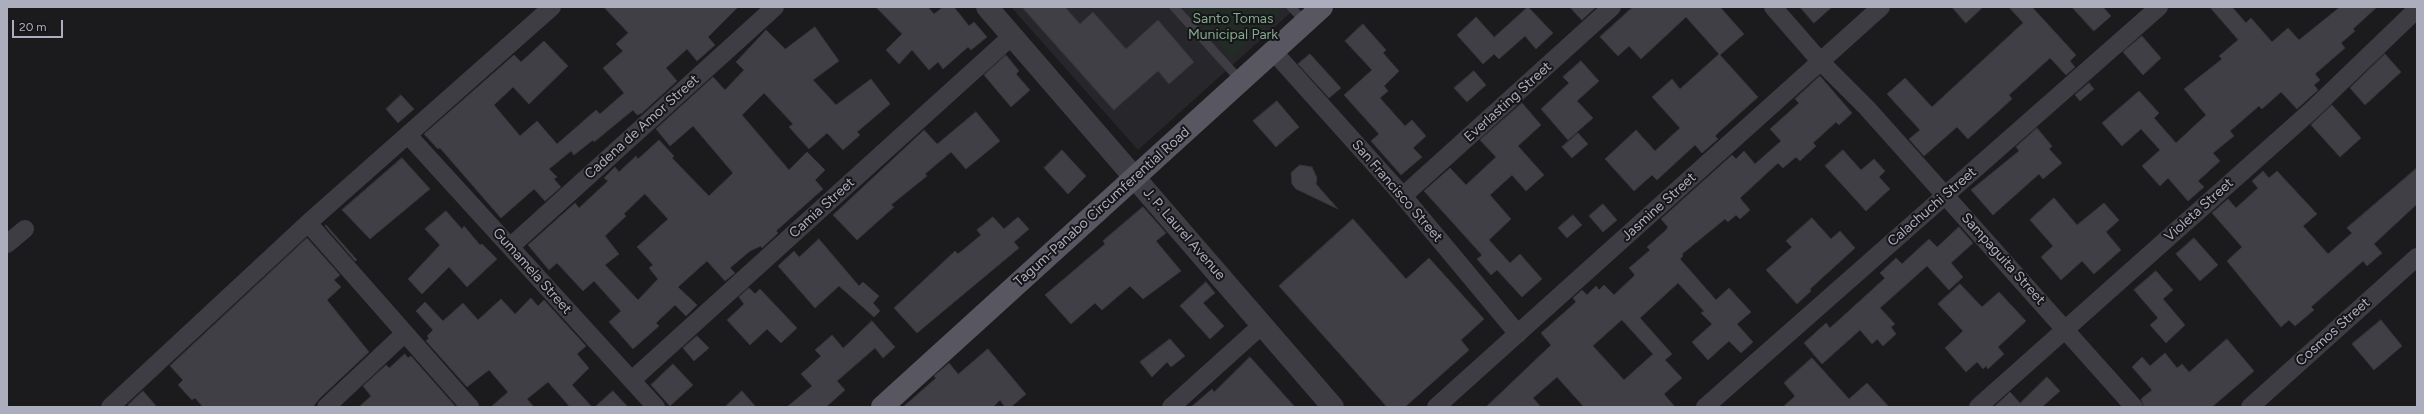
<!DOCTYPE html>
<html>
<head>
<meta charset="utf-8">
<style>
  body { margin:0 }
  #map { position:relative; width:2424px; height:414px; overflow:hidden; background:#1b1a1d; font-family:Figtree,sans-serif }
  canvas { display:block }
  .frame { position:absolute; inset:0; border:8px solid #adaebd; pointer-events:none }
  .scale { position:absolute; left:12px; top:20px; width:51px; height:18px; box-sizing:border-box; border:2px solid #adaebd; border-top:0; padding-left:5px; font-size:12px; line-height:14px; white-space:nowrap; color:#adaebd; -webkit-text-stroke:3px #161518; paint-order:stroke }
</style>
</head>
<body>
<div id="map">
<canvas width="2424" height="414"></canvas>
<div class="frame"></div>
<div class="scale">20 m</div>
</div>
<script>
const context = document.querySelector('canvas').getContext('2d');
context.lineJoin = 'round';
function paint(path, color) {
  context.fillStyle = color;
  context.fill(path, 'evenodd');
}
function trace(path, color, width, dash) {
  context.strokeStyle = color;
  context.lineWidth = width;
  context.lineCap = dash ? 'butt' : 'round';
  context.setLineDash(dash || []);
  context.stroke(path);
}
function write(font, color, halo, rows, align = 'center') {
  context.font = font + ' Figtree,sans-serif';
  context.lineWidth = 4;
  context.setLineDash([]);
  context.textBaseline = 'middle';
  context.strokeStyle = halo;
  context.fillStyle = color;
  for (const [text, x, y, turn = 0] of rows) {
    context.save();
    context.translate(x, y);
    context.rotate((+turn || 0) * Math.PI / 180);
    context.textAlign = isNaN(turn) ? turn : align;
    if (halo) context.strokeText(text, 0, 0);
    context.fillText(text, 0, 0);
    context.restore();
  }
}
paint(new Path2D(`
  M1011,7H1297L1138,150Z`), '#27262a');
paint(new Path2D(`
  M1186,7H1279L1283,11L1232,57Z`), '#222b25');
const building = new Path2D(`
  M604,7H738L708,37L715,45L697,61L687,49L666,68L677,81L642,113L637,115L633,110L594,142L593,140L574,155L571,151L549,169L557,177L554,179L561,187L545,201L534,189L501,218L440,148L438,149L424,134L514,55L521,62L544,41L568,66L529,104L513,87L494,105L520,136L537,121L557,144L596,110L600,114L624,93L603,68L623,51L616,44L628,33Z
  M876,7H928L934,14L943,7H954L969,26L974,22L987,37L971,50L968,47L943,69L938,62L929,70L912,50L899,64L886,50L902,34Z
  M1022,7H1065L1080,24L1093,12L1126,49L1158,20L1194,62L1169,84L1158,71L1114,110Z
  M1528,7L1553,33L1536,49L1525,36L1499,59L1494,54L1483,64L1457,35L1476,17L1494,37Z
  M1570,7H1596L1582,20Z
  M1633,7H1720L1744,34L1720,55L1758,97L1719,132L1715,136L1718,139L1702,153L1695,145L1657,180L1652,175L1634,191L1605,159L1636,130L1655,151L1680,128L1652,97L1672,79L1680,89L1719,54L1686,17L1641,59L1629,46L1618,56L1600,37Z
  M1800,7H1832L1814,23Z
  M1952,7H1983L1966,23Z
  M2009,7H2032L2076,55L2070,61L2075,67L2066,75L2050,58L2009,95L2012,99L1968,139L1957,127L1924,156L1909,139L1920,130L1887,94L1905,78L1932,107L2023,23Z
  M2072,7H2103L2111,16L2094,31Z
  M2210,7H2232L2246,23L2251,18L2272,42L2288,28L2299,40L2340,7H2377L2353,29L2355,31L2341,43L2345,48L2315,74L2320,80L2314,85L2318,90L2297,109L2281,92L2262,109L2259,106L2230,131L2234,136L2213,153L2220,161L2198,181L2204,187L2188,201L2168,178L2160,186L2142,166L2160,150L2141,129L2122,146L2102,123L2139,91L2159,113L2154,118L2176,143L2206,115L2184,89L2222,59L2219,56L2238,40Z
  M1363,24L1386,50L1383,53L1399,71L1384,86L1388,91L1380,98L1405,126L1412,120L1426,136L1413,148L1422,157L1401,175L1371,141L1379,134L1344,95L1372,70L1345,41Z
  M815,27L839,61L813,80L836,105L871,79L890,104L857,132L860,135L843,150L827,133L809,149L789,127L793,124L764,93L742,115L789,170L807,152L825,170L815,180L823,189L776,231L778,233L762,248L761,246L750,251L730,268L735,273L725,281L707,261L678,287L697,305L686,316L675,305L656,323L659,326L633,349L609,322L621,311L594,281L583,291L557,263L549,270L528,245L575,203L579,208L608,181L604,178L615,167L619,172L636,156L638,159L659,140L674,156L672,158L709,196L733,173L693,126L670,146L656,129L713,77L725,90L744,70L736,62L766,30L785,49ZM645,194L668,219L637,247L653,265L649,268L658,279L638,300L605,265L619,254L605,236L626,216L624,214Z
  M2142,36L2161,58L2143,75L2123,52Z
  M1310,54L1341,88L1329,98L1298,64Z
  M2385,54L2401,72L2365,105L2350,88Z
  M1006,55L1019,71L1016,74L1030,90L1011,107L984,75Z
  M1581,61L1599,81L1577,101L1593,118L1568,140L1541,109L1569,83L1563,77Z
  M1474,71L1486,85L1467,102L1454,88Z
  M1820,76L1852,113L1839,125L1836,122L1813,143L1816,146L1800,161L1796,157L1783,168L1778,163L1740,198L1750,210L1740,219L1736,215L1728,222L1725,219L1682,254L1683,256L1680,259L1716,300L1729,288L1751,312L1737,324L1753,342L1741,353L1729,341L1708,360L1692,342L1712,324L1701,313L1704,311L1678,283L1640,318L1672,354L1665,360L1682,378L1664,394L1675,407H1584L1557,377L1533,398L1541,407H1486L1551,345L1541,333L1576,302L1573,298L1582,290L1587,295L1596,286L1599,290L1604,285L1614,295L1635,275L1629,268L1650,250L1647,247L1666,230L1668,227L1661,219L1732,155L1736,159L1744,151L1755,164L1781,141L1770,129L1799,103L1795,99ZM1622,320L1653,354L1624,380L1593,346Z
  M2089,83L2094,89L2080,101L2075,95Z
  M401,95L414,109L398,123L386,109Z
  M1277,101L1299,127L1276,147L1253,121Z
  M1522,103L1541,125L1518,146L1544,175L1526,191L1512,175L1490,195L1511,219L1489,240L1510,263L1520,254L1542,279L1522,297L1497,270L1491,275L1477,259L1482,255L1424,191L1450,168L1466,185L1496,157L1480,140Z
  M2332,105L2361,138L2340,157L2311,125Z
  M976,112L1000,141L966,169L951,152L925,174L927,176L891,205L894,207L857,240L833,215L924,130L937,144Z
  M2037,128L2052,146L2049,149L2062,163L2043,179L2039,174L1993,215L1971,190L2019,151L2016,147Z
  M1578,133L1588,144L1572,158L1562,147Z
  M1062,150L1086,176L1068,194L1044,168Z
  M1843,150L1861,170L1874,159L1885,171L1879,177L1890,189L1866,211L1825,166Z
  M402,158L430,189L370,239L342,210Z
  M1300,165L1312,167L1317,178L1316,184L1338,209L1296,189L1292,184L1291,173Z
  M2417,168V204L2374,244L2382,253L2367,266L2363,261L2311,307L2314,310L2295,326L2289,320L2281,327L2227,261L2242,247L2212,213L2228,199L2236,208L2258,188L2252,181L2263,171L2269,178L2277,171L2317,214L2303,226L2328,254L2352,233L2347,228Z
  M2054,198L2077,225L2104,203L2119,220L2106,232L2121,250L2094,274L2082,261L2061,280L2041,257L2053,246L2030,220Z
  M1603,204L1617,220L1603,232L1589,216Z
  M1143,207L1166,233L1156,241L1181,271L1143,299L1130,286L1102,310L1095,303L1071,324L1045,295L1105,244L1103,241Z
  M446,211L462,229L464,226L480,245L482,244L497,259L467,287L449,267L422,294L408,279L440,245L425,229Z
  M1573,215L1582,225L1567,238L1558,228Z
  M993,217L1004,229L1018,217L1029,229L1014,242L1019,248L917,333L894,308L955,251L958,254L981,235L977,230Z
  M1812,218L1831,239L1840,231L1855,248L1810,289L1811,291L1797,304L1766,270L1792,247L1786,241Z
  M1353,219L1406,279L1429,258L1484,319L1461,340L1469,350L1405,407H1387L1279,286Z
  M326,225L357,260L355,261L325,226Z
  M1959,227L1973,243L1951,263L1963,277L1949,290L1927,266L1880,308L1895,324L1891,327L1896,334L1883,346L1877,339L1872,344L1860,330L1822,364L1804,343L1826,323L1830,328L1885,278L1880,273L1896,258L1902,264L1929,239L1937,247Z
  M307,238L340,275L334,280L341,287L327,300L369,352L319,399L313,407H203L195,398L192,400L178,385L183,380L170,366Z
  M2194,238L2218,265L2200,281L2176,254Z
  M819,239L859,286L863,282L879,296L873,303L880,311L874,317L839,286L815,308L778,266L794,251L799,257Z
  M2156,271L2173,290L2163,299L2185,325L2166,343L2150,325L2158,318L2134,290Z
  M1206,282L1215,293L1203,303L1224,326L1210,339L1180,306Z
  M1960,284L1982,307L1999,292L2026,321L1998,347L2004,354L1988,369L1986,366L1983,369L1977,362L1966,372L1945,348L1963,331L1938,304Z
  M749,288L755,294L760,289L797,328L781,343L767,329L750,345L727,320L744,304L739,297Z
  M531,298L538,306L544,300L586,346L577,354L589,368L572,385L592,407H570L548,382L527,399L534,407H491L508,392L489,370L467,387L426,341L429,338L427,336L433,330L416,311L425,302L443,321L463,303L478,320L501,299L515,314Z
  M2381,320L2402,346L2374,370L2352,344Z
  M872,321L895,347L883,358L875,348L837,381L845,390L826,407H787L812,386L801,374L821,356L815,350L832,335L843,348Z
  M697,336L709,348L694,361L683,348Z
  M1170,339L1185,356L1171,367L1167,362L1152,377L1140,362Z
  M2227,339L2254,371L2212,407H2144L2141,399L2152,390L2132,367L2142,357L2150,366L2165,353L2177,368L2182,364L2189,372Z
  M988,349L1026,394L1011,407H1005L1000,400L993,407H903L936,378L934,376L949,363L958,374Z
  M405,354L408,358L411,356L456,407H359L371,396L363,386L386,365L389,368Z
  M1250,357L1295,407H1191L1212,389L1214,392Z
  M1812,358L1849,399L1867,383L1889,407H1783L1795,396L1784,383Z
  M673,364L693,385L670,406L651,385Z
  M2047,377L2060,391L2042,407H1994L2010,392L2020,403Z
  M143,391L157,407H130L128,405Z
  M613,391L628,407H595Z
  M742,391L756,407H725Z`);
paint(building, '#403f45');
trace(building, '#363439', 1);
trace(new Path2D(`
  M1174,7L1241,81
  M1291,7L1305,22`), '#3e3d44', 9);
trace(new Path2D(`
  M1773,7L1821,62L1867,108L2134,407
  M1273,51L1403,196L1518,334
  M408,135L656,407
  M1403,196L1612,7
  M308,223L470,407
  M7,244L25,229
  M510,247L775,7
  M632,380L1012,36
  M110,407L308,223L552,7
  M326,407L404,334
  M1171,407L1262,325
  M1436,407L1881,7
  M1705,407L2159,7
  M1978,407L2312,110L2417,9
  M2250,407L2417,257`), '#3e3d44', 18);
trace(new Path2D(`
  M987,7L1333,407`), '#3e3d44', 22);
trace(new Path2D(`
  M882,407L1322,7`), '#585761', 22);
write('14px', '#84a88f', '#161518', [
  ["Santo Tomas",1233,19],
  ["Municipal Park",1233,35]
]);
write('14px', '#adaebd', '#161518', [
  ["Everlasting Street",1508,102,-42],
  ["Cadena de Amor Street",642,127,-42],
  ["San Francisco Street",1397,191,49],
  ["Tagum-Panabo Circumferential Road",1102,207,-42],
  ["Jasmine Street",1659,207,-42],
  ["Calachuchi Street",1932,207,-41],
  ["Camia Street",822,208,-42],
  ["Violeta Street",2199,210,-42],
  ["J. P. Laurel Avenue",1184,234,49],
  ["Sampaguita Street",2003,259,48],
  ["Gumamela Street",532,271,48],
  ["Cosmos Street",2333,332,-42]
]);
</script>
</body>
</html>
